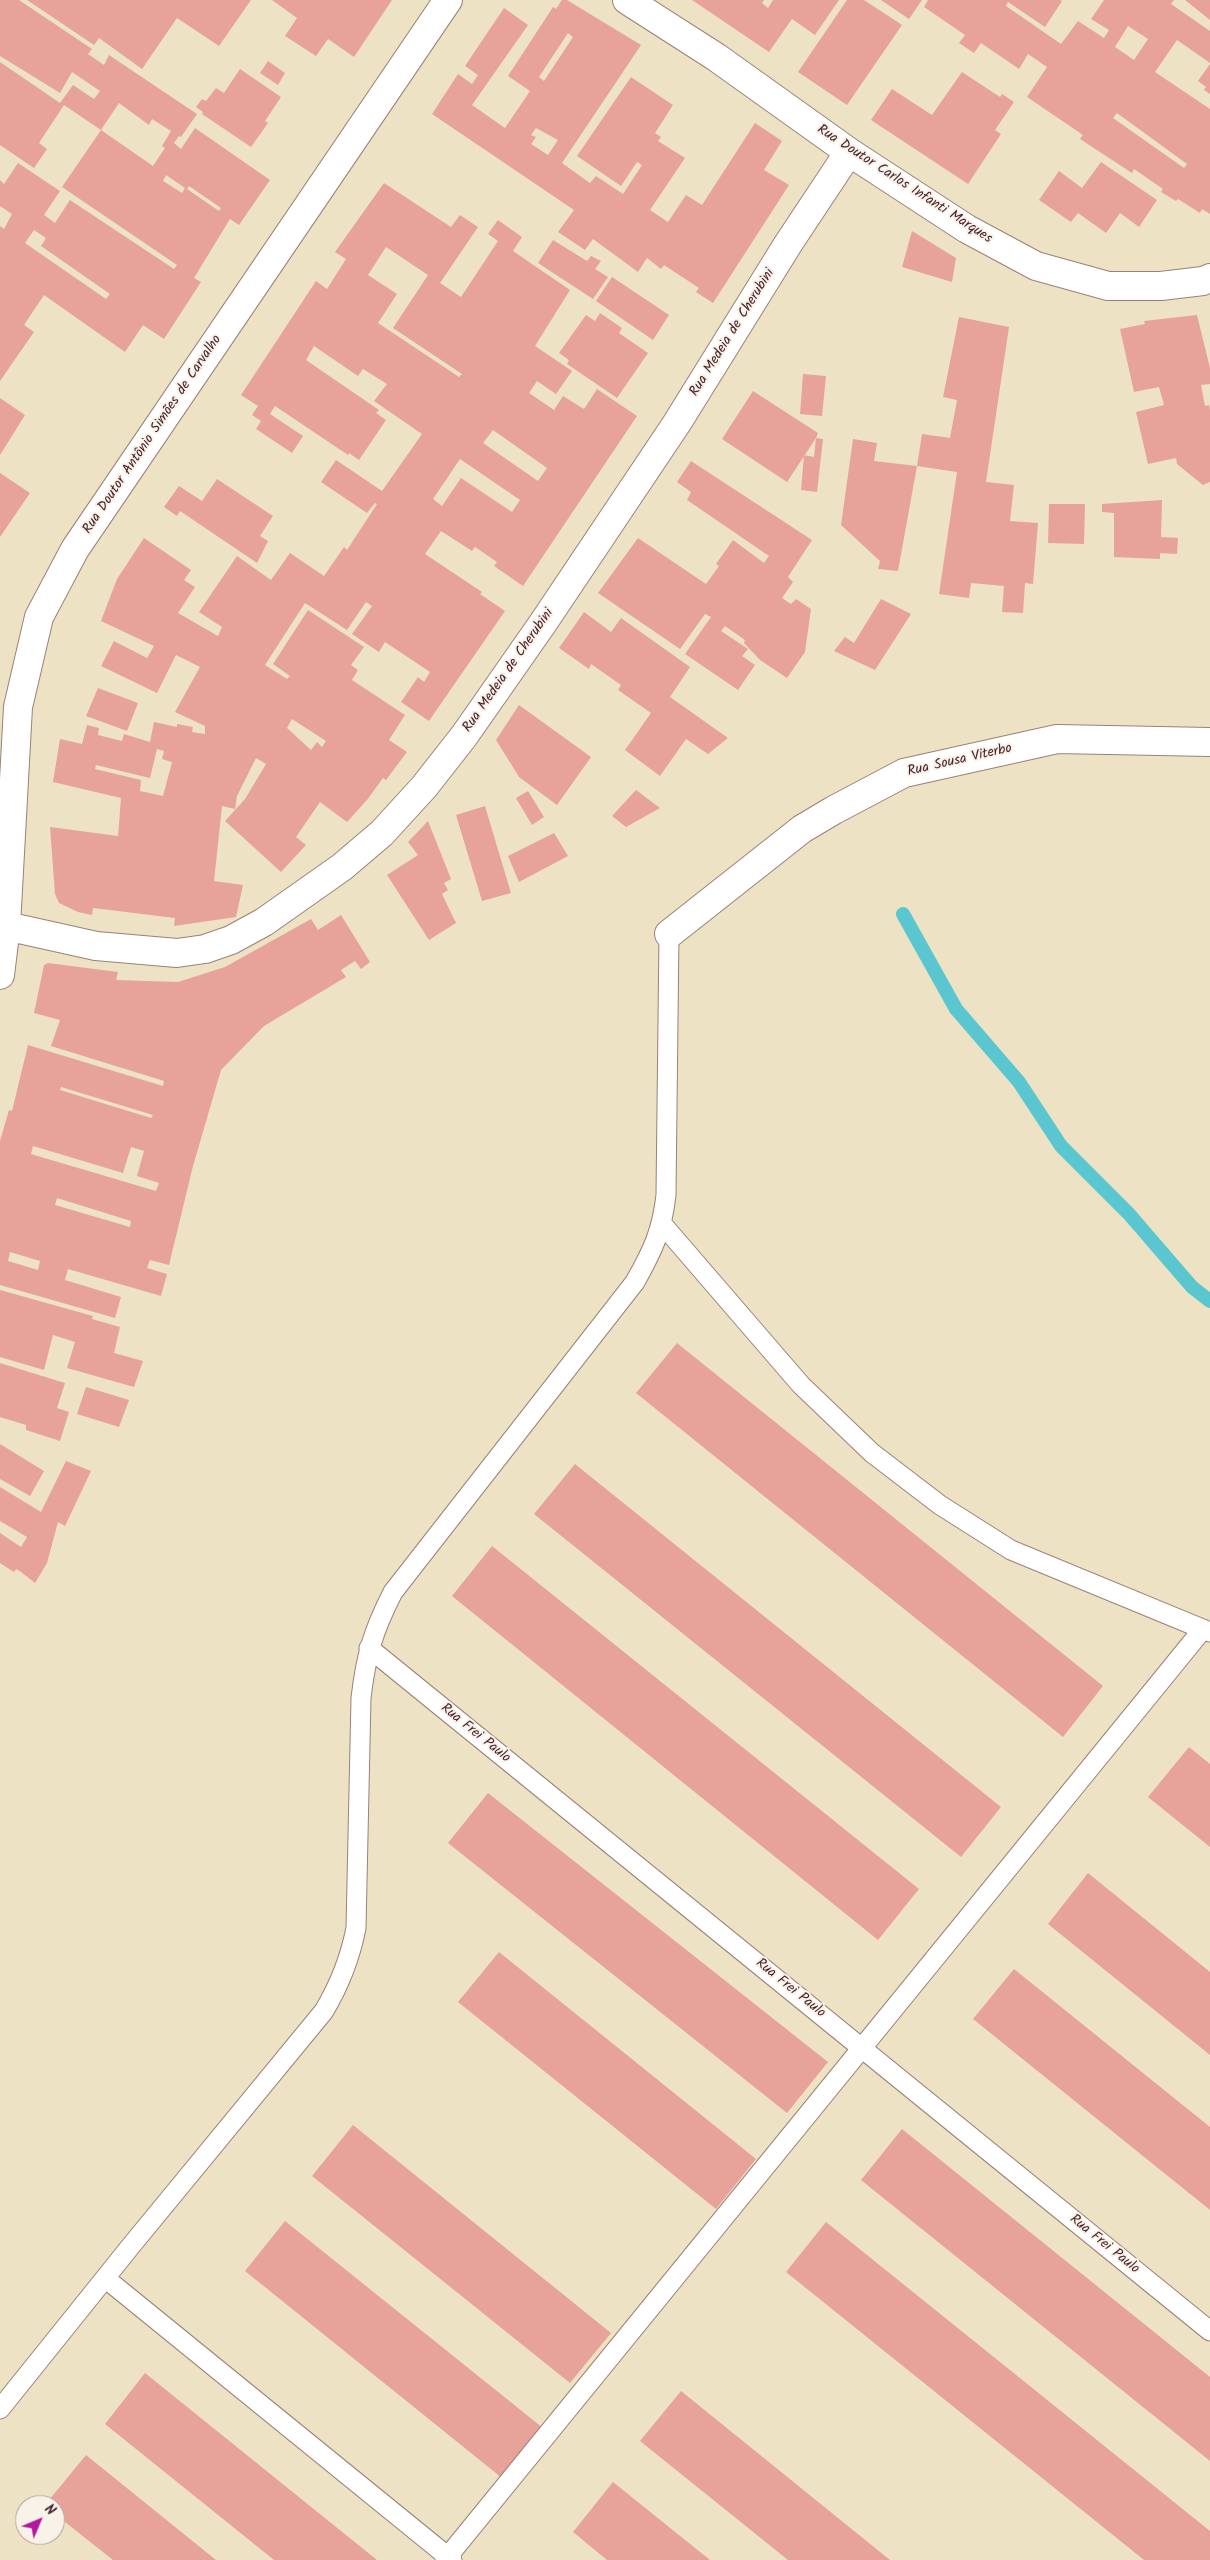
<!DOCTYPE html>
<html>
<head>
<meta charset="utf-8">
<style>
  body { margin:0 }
  #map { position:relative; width:1210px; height:2560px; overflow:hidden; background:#ede2c4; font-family:Kalam,sans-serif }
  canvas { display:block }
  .north { position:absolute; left:15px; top:2495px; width:50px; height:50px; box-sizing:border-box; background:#f7f3e8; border:1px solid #b29e9c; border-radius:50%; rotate:45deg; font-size:14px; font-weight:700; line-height:20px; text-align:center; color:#4a1f2b }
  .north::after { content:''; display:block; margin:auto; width:18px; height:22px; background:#b5179e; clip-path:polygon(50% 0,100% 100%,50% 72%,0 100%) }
</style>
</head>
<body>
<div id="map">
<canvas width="1210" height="2560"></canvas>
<div class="north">N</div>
</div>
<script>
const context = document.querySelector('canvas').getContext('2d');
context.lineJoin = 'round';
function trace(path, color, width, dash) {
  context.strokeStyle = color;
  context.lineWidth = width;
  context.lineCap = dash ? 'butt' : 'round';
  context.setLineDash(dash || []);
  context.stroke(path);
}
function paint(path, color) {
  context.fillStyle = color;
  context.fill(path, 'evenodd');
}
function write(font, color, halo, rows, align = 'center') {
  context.font = font + ' Kalam,sans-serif';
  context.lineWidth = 4;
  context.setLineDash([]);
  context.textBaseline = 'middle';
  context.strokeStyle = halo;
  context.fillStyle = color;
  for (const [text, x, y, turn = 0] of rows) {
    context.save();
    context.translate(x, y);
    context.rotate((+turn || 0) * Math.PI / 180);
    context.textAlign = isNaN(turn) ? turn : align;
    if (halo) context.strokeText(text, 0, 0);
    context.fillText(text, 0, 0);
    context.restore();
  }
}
trace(new Path2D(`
  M903,914L956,1009L1019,1082L1061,1146L1129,1214L1192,1287L1210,1301`), '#5ac7d0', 14);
paint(new Path2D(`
  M0,0H19L92,49L88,54L104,65L109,55L197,114L181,137L179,136L174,143L181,149L195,128L270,180L239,225L230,219L194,278L201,282L164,339L143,325L125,352L44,295L24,325L34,332L0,381V226L4,229L12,214L0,206V180L4,184L18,163L60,191L44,215L55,223L70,200L174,269L177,265L62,187L101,130L153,166L165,148L162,146L171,131L152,119L149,125L119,103L101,130L64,105L39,143L47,149L34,168L0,145V62L60,103L73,85L94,99L100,91L72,72L60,93L0,56ZM166,175L185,188L182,193L163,181ZM189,186L221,208L219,211L187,189ZM34,230L46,238L41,246L110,294L106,299L25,243Z
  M27,0H251L219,46L177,18L142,69L99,38L94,45Z
  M272,0H392L354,57L328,39L316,56L285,36L297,18Z
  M562,0H567L641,45L562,163L590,183L596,176L623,194L642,165L637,162L621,186L577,156L631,77L673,105L655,133L661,137L658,141L685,158L650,210L668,222L686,195L702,205L755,123L782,141L764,170L789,185L713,303L696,292L699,288L664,265L661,269L647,258L638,272L593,239L585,250L558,232L574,210L432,114L458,74L472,84L478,75L465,66L504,8L528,25L472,105L505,128L530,91L508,76L553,7L556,9ZM568,33L573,37L544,81L539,77ZM536,128L558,140L548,155L531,144L536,137L531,135Z
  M692,0H764L762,3L768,8L773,0H839L815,35L792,19L769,52Z
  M847,0H864L902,25L847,105L798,72Z
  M881,0H922L909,19Z
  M928,0H1060L1062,1L1045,27L1008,2L1006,6L1061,44L1078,21L1104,38L1109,30L1091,19L1104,0H1174L1171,4L1210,31V63L1177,40L1155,72L1210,109V214L1202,209L1200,213L1178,199L1176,201L1161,192L1163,189L1134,169L1132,173L1080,139L1083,135L1027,97L1047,67L1028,54L1019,69L981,43L974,53L959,43L965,35L924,7ZM1128,26L1148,39L1134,60L1115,47ZM1117,113L1187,164L1184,168L1113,118Z
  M1185,0H1210V20Z
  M268,61L285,73L278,85L260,73Z
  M1210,64V94L1204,90L1206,87L1198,81Z
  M240,69L281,97L265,121L268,123L251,147L202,114L203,112L196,107L202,99L206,101L216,88L224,93Z
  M962,72L1000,97L1002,94L1014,102L995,130L1001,134L968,184L871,120L892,89L932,115Z
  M1101,162L1157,200L1139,227L1120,213L1106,233L1078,213L1071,222L1039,200L1059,171L1082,188Z
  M384,183L451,227L460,215L478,227L440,283L461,297L498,241L488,234L498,220L522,237L513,251L570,290L535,346L572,371L556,394L537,381L529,393L554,410L563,396L584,409L597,389L637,416L523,586L494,566L497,562L475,547L472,551L441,531L425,554L482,592L480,594L505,611L429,721L401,702L418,677L424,682L430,672L385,642L379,652L352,634L372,606L366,602L347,630L305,603L265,665L287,679L290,676L273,664L308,610L364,647L351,665L358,670L352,680L405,715L389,740L407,752L386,780L383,778L367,800L347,822L320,802L296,837L306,845L281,872L225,821L245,799L266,764L256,758L237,796L235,809L222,806L214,881L243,885L236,917L174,926L175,918L93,908L92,915L78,912L59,903L55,894L50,827L118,836L121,798L53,782L60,739L82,744L87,725L99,728L98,735L122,741L124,734L150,742L154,722L177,727V724L193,727L192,732L205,734V726L175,712L200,667L176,655L157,693L101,666L114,641L147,658L154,646L101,621L117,579L144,538L191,570L184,580L195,587L178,613L218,636L222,627L199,612L237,556L271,580L290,553L324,576L344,547L347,550L377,504L375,503L367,513L321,482L336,460L382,491L422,434L374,401L387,384L363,369L358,376L314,346L306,360L379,410L376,413L386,420L359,460L349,453L348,455L275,406L270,414L303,436L292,453L256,429L261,421L252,415L258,406L241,395L316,281L327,289L346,259L335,252ZM386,247L428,275L393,328L462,374L459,377L378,323L397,294L368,275ZM493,430L547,468L538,481L483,443ZM460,459L520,500L512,512L461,478L442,506L433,499ZM292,719L326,741L322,747L317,742L311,750L287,728ZM157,749L164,751L162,759L172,762L163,796L140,791L141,780L95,769L96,765L150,778Z
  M912,231L956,258L952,282L902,267Z
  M553,240L587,261L591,256L601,261L595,269L608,277L593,299L538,263Z
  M612,277L669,315L653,340L596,301Z
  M600,313L622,328L619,333L648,353L617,398L567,364L569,360L559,353L586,315L595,321Z
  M1197,315L1210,368V384L1201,385L1205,406L1209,405L1210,411V482L1203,485L1177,464L1176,458L1148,464L1136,412L1164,405L1159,387L1134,392L1120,329L1145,324L1144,321Z
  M959,317L1009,327L986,482L1014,485L1010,521L1038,523L1033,584L1025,583L1023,613L1002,612L1004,586L971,583L969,598L939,594L957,472L917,466L922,434L950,438L957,400L943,397Z
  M803,374L826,376L822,416L800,414Z
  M753,391L818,433L816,438L823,439L817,492L801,490L804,455L814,457L816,438L787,482L722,439Z
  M0,398L25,415L0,455Z
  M853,439L877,443L874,461L917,466L898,571L878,569L880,561L841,525Z
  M691,461L812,540L788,577L793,582L782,598L791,604L796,599L811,609L805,652L787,678L760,660L744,643L745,640L725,626L721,631L748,649L742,656L755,665L738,690L685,654L711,617L705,614L680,649L598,593L638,538L706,584L719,566L716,564L733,540L764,563L769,556L687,500L691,492L677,482Z
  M0,473L30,493L0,537Z
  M217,479L273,516L260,536L268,541L257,563L180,511L177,516L164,507L179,486L202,501Z
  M1162,500L1161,537L1178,538L1177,554L1160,553V559L1114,557V513L1102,512V504Z
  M1049,504H1085L1084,544L1048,543Z
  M881,599L911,614L875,670L834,651L845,637L854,643Z
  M584,612L611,632L621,618L690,667L670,697L728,738L708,754L686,739L660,776L625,750L651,713L618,690L621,685L591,664L589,669L559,648Z
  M98,688L138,703L127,731L86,716Z
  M519,705L591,757L557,805L519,777L496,740Z
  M636,790L660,808L626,827L612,816Z
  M528,791L544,817L532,825L516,798Z
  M485,806L511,893L482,901L456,815Z
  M428,821L451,879L444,883L448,890L442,894L456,923L429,940L387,875L418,855L408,842Z
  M554,833L568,856L519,882L508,856Z
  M341,915L370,962L361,969L355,961L341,970L346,977L264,1026L221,1070L193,1166L169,1265L150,1260L147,1268L167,1274L161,1296L68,1269L65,1280L121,1297L115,1318L0,1285V1141L9,1110L12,1111L28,1045L163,1086L164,1081L51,1046L60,1020L34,1013L44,965L48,963L118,972L116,980L178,982L225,967L311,919L318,930ZM61,1087L153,1115L151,1118L60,1090ZM33,1146L123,1173L131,1147L144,1151L137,1176L159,1183L156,1191L31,1154ZM57,1198L131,1221L130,1227L55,1205ZM10,1252L40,1261L38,1270L8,1261Z
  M0,1290L93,1316L92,1319L120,1327L114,1353L143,1361L134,1387L67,1368L75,1342L53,1335L44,1370L0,1357Z
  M677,1343L1103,1686L1063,1737L636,1393Z
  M0,1363L65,1383L57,1408L69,1412L60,1441L26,1430V1425L0,1417Z
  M86,1387L129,1400L119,1427L77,1414Z
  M0,1444L44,1471L30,1496L0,1479Z
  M66,1461L91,1471L65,1526L58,1522L47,1563L35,1583L21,1572L16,1569L14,1572L0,1563V1533L21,1547L27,1537L0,1521V1487L41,1512Z
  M575,1464L1001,1807L961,1857L534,1514Z
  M492,1546L919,1889L878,1940L452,1596Z
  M1189,1747L1210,1764V1847L1148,1797Z
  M488,1793L828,2062L787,2113L448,1843Z
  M1088,1873L1210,1972V2055L1048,1924Z
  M499,1952L756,2159L716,2209L458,2002Z
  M1014,1969L1210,2127V2210L973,2019Z
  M353,2125L611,2333L570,2383L312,2176Z
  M902,2129L1210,2377V2461L861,2180Z
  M285,2221L543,2428L502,2478L245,2271Z
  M826,2222L1210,2531V2560H1144L786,2272Z
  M145,2373L377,2560H274L105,2424Z
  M681,2391L890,2560H788L640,2441Z
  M86,2455L216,2560H113L55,2514V2505H45Z
  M613,2482L710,2560H607L573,2532Z`), '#e7a39a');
const lane = new Path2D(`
  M663,1225L801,1385L872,1453L940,1505L1011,1550L1210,1632
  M369,1648L1210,2331
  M105,2278L452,2560
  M0,2409L130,2247L324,2011C340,1984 350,1959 356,1928L361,1698C366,1655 373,1631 393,1592L635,1282C653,1250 662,1231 666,1195L669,934
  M445,2560L1203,1629`);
const street = new Path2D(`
  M627,0L716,57L849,152L967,229L1036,266L1108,286H1161L1203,281L1210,278
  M6,926L96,946L177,953L205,949L231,940L264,922L342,867L382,833L424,787L464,736L543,623L677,423L788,244L849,152
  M669,934L802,829L834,810L904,773L1057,739L1210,742
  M0,975L6,926L18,707L39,617L75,549L448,0`);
trace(lane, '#9c8078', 21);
trace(street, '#9c8078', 30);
trace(lane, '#fff', 19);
trace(street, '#fff', 28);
write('14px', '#4a1f2b', '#f7f3e8', [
  ["Rua Doutor Carlos Infanti Marques",904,185,33],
  ["Rua Medeia de Cherubini",733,333,-58],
  ["Rua Doutor Antônio Simões de Carvalho",153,435,-56],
  ["Rua Medeia de Cherubini",509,671,-55],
  ["Rua Sousa Viterbo",960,761,-13],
  ["Rua Frei Paulo",475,1734,39],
  ["Rua Frei Paulo",790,1989,39],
  ["Rua Frei Paulo",1104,2245,39]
]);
</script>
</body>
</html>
